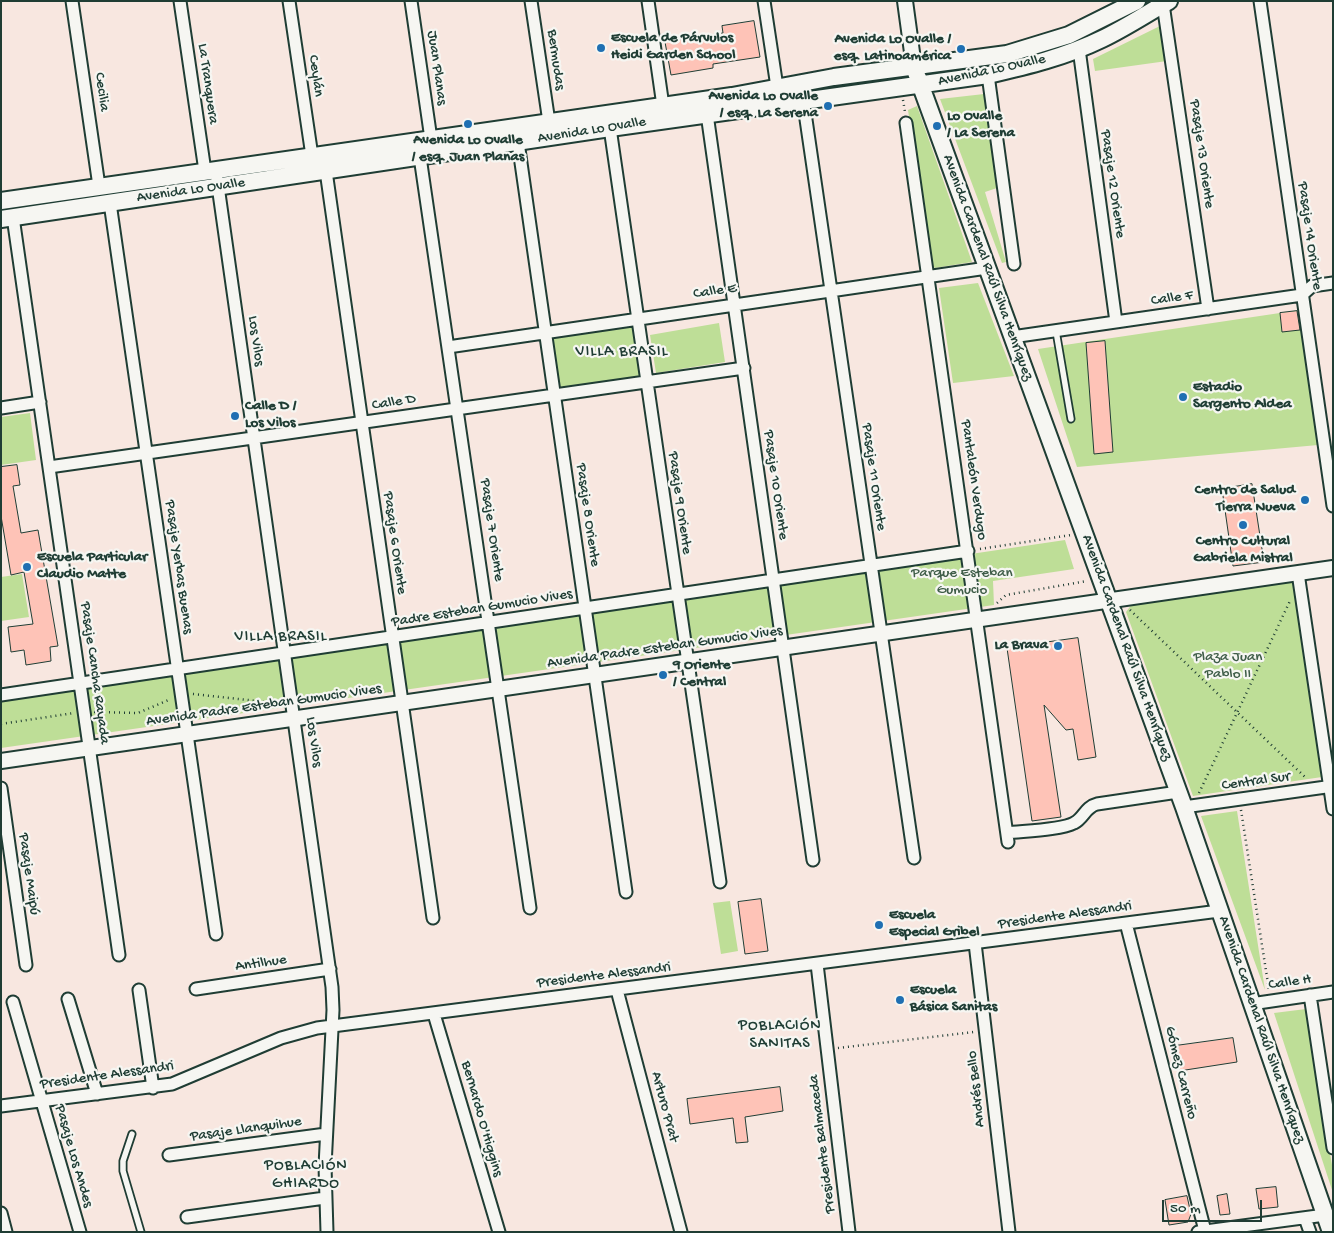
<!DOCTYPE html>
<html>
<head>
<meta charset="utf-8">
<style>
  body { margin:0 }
  #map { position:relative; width:1334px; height:1233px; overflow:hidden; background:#f8e7e0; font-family:"Gochi Hand",sans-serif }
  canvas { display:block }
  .frame { position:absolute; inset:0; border:2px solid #1f3d34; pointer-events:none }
  .scale { position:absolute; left:1162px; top:1200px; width:100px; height:22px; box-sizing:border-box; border:2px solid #1f3d34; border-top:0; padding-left:6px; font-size:15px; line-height:18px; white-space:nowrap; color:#1f3d34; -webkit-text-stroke:4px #f6f6f2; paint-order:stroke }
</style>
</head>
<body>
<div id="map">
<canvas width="1334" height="1233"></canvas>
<div class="frame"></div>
<div class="scale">50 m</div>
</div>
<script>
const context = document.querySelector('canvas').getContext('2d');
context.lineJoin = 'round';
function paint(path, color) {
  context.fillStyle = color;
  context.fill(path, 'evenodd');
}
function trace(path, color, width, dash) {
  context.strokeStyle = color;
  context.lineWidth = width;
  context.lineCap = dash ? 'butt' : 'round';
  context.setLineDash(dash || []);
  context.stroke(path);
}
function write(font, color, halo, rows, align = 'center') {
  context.font = font + ' "Gochi Hand",sans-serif';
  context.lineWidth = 4.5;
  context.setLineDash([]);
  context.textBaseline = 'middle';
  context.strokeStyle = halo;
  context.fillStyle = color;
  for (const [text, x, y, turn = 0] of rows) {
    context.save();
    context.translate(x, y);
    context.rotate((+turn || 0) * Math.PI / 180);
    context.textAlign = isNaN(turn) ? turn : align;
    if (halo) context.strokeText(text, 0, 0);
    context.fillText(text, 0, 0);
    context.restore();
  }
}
paint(new Path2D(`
  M1162,25L1167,61L1095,71L1093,59Z
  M984,94L997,188L985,192L1006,262L1002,263L940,99Z
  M917,106L972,262L935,268L931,265L908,110Z
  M978,283L1014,376L953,383L939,288Z
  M1300,310L1318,445L1077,467L1038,349Z
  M629,323L634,327L641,373L638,378L563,388L559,386L551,340L554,335Z
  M719,323L725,362L656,373L650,335Z
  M30,413L36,460L1,465V417Z
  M1065,540L1074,569L993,581L994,605L1,748V698Z
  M22,574L29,617L1,621V577Z
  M1289,579L1294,584L1322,777L1193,796L1126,612L1132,604Z
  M1237,811L1265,990L1201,816Z
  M730,901L738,951L721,954L713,903Z
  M1306,1009L1333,1171V1193L1274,1013Z`), '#bede97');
const building = new Path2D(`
  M754,21L760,57L713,64V68L671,75L665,42L723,33L722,26Z
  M1297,311L1300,330L1282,332L1280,313Z
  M1105,341L1113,452L1094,454L1086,343Z
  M17,465L20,485L13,486L21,533L38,530L58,646L50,647L51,661L26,665L24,650L11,652L8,627L33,624L24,572L11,575L1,516V467Z
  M1252,484L1264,562L1233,566L1222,489Z
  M1078,638L1096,757L1078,760L1073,729L1066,730L1044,705L1061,817L1032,821L1007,648Z
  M761,899L768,951L745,954L738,902Z
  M1233,1038L1237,1062L1179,1071L1175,1046Z
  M780,1087L783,1111L745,1117L748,1142L736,1143L733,1118L690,1124L687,1099Z
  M1276,1187L1278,1207L1259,1209L1256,1189Z
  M1227,1194L1230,1214L1220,1215L1217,1196Z
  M1187,1196L1191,1214L1188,1222L1169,1225L1165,1200Z`);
paint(building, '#fec3b7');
trace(building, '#1f3d34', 1);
const service = new Path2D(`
  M1056,331L1071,419
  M132,1134L123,1161V1171L141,1232`);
const minor = new Path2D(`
  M72,1L99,186
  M180,1L205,171
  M289,1L312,156
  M411,1L431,139
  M531,1L549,122
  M648,1L663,106
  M764,1L777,87
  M1260,1L1333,506
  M1163,4L1208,309
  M1079,49L1116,322
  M988,75L1014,264
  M803,99L914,858
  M707,114L813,860
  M906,123L1008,842
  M610,128L720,882
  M518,142L626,892
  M420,157L530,908
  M326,171L433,918
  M217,179L332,987L333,1010L325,1166L327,1232
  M110,203L216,934
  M13,217L119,955
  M1012,337L1302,295L1312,286L1333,283
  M448,347L987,268
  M1,408L40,402
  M49,467L744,368
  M1298,573L1333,809
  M1,695L968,551
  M1,788L26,965
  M1184,807L1333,786
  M1007,833C1023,831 1061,830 1074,823C1084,818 1085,807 1097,804L1178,792
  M1126,923L1205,1231
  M975,943L1009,1232
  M817,964L849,1232
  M196,989L330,969
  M139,990L153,1088
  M617,990L681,1232
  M1310,995L1333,1148
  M68,999L97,1094
  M13,1002L80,1232
  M1251,1004L1333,992
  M434,1014L499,1232
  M1,1106L172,1084L281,1038L317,1028L1219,911
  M169,1155L326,1134
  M1,1213L6,1232
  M187,1217L325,1198
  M1305,1218L1310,1232
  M1198,1232L1325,1215`);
const tertiary = new Path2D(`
  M905,1L914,67
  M1,761L1333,568`);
const secondary = new Path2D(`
  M914,67L1184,807L1331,1232
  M1,201L732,96L834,77L1007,54L1069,35L1137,1
  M1,219L610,128L988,75C1027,66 1065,57 1102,39C1125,28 1146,14 1169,1`);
trace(service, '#1f3d34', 9);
trace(minor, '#1f3d34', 15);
trace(tertiary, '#1f3d34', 18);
trace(secondary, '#1f3d34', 20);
trace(new Path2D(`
  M903,100L905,112
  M980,549L1071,535
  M997,603L1006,595L1087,581
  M1130,610L1305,777
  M193,694L275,703
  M94,712L138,713L171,699
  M1,724L74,713
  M1199,793L1290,601
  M1241,810L1269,990
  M838,1048L974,1032`), '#1f3d34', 2.5, [1, 4]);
trace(service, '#f6f6f2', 5.5);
trace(minor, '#f6f6f2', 11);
trace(tertiary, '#f6f6f2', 14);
trace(secondary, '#f6f6f2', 16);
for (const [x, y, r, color] of [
  [601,48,5,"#1f6fb2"],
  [961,49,5,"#1f6fb2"],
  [828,106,5,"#1f6fb2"],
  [468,124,5,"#1f6fb2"],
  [937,126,5,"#1f6fb2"],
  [1183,397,5,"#1f6fb2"],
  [235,416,5,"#1f6fb2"],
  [1305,500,5,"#1f6fb2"],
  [1243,525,5,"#1f6fb2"],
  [27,567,5,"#1f6fb2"],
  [1058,646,5,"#1f6fb2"],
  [663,675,5,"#1f6fb2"],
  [879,925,5,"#1f6fb2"],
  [900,1000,5,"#1f6fb2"]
]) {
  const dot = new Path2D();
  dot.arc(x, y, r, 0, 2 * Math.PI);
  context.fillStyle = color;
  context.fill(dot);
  trace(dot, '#f6f6f2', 2);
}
write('bold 15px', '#1f3d34', '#f6f6f2', [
  ["Escuela de Párvulos",611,39],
  ["Heidi Garden School",611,56],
  ["Avenida Lo Ovalle /",951,40,"right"],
  ["esq. Latinoamérica",951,57,"right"],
  ["Avenida Lo Ovalle",818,97,"right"],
  ["/ esq. La Serena",818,114,"right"],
  ["Lo Ovalle",947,117],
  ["/ La Serena",947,134],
  ["Avenida Lo Ovalle",468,141,"center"],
  ["/ esq. Juan Planas",468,158,"center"],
  ["Estadio",1193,388],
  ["Sargento Aldea",1193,405],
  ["Calle D /",245,407],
  ["Los Vilos",245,424],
  ["Centro de Salud",1295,491,"right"],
  ["Tierra Nueva",1295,508,"right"],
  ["Centro Cultural",1243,542,"center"],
  ["Gabriela Mistral",1243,559,"center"],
  ["Escuela Particular",37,558],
  ["Claudio Matte",37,575],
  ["La Brava",1048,646,"right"],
  ["9 Oriente",673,666],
  ["/ Central",673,683],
  ["Escuela",889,916],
  ["Especial Gribel",889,933],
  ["Escuela",910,991],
  ["Básica Sanitas",910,1008]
], 'left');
write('15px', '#1f3d34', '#f6f6f2', [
  ["Bermudas",555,60,82],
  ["Juan Planas",436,68,82],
  ["Avenida Lo Ovalle",992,71,-12],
  ["Ceylán",315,76,82],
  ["La Tranquera",207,84,82],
  ["Cecilia",101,92,82],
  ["Avenida Lo Ovalle",592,131,-9],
  ["Pasaje 13 Oriente",1201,154,82],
  ["Pasaje 12 Oriente",1112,184,82],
  ["Avenida Lo Ovalle",191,191,-8],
  ["Pasaje 14 Oriente",1309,236,82],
  ["Avenida Cardenal Raúl Silva Henríquez",987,268,70],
  ["Calle E",715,292,-8],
  ["Calle F",1172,299,-8],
  ["Los Vilos",255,341,82],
  ["Calle D",394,403,-9],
  ["Pasaje 11 Oriente",873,477,82],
  ["Pantaleón Verdugo",973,480,82],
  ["Pasaje 10 Oriente",775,485,82],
  ["Pasaje 9 Oriente",679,503,82],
  ["Pasaje 8 Oriente",587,515,82],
  ["Pasaje 7 Oriente",491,530,82],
  ["Pasaje 6 Oriente",394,543,82],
  ["Pasaje Yerbas Buenas",178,567,82],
  ["Padre Esteban Gumucio Vives",482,609,-9],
  ["Avenida Padre Esteban Gumucio Vives",665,648,-8],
  ["Avenida Cardenal Raúl Silva Henríquez",1126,648,70],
  ["Pasaje Cancha Rayada",94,673,82],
  ["Avenida Padre Esteban Gumucio Vives",264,706,-8],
  ["Los Vilos",313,742,82],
  ["Central Sur",1256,782,-8],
  ["Pasaje Maipú",28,874,82],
  ["Presidente Alessandri",1065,916,-8],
  ["Antilhue",261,964,-8],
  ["Presidente Alessandri",604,976,-7],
  ["Calle H",1290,983,-8],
  ["Avenida Cardenal Raúl Silva Henríquez",1261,1030,71],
  ["Gómez Carreño",1180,1073,76],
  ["Presidente Alessandri",107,1076,-8],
  ["Andrés Bello",977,1089,-96],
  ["Arturo Prat",664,1107,75],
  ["Bernardo O'Higgins",481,1119,74],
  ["Pasaje Llanquihue",246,1130,-8],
  ["Presidente Balmaceda",823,1144,-97],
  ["Pasaje Los Andes",73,1156,74]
]);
write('15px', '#3f5d48', '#f6f6f2', [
  ["Parque Esteban",962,574],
  ["Gumucio",962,591],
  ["Plaza Juan",1228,658],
  ["Pablo II",1228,675]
]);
context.letterSpacing = '1px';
write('16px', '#1f3d34', '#f6f6f2', [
  ["VILLA BRASIL",622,353],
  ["VILLA BRASIL",281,638],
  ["POBLACIÓN",780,1027],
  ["SANITAS",780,1045],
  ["POBLACIÓN",306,1167],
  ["GHIARDO",306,1185]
]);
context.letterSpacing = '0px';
</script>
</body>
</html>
